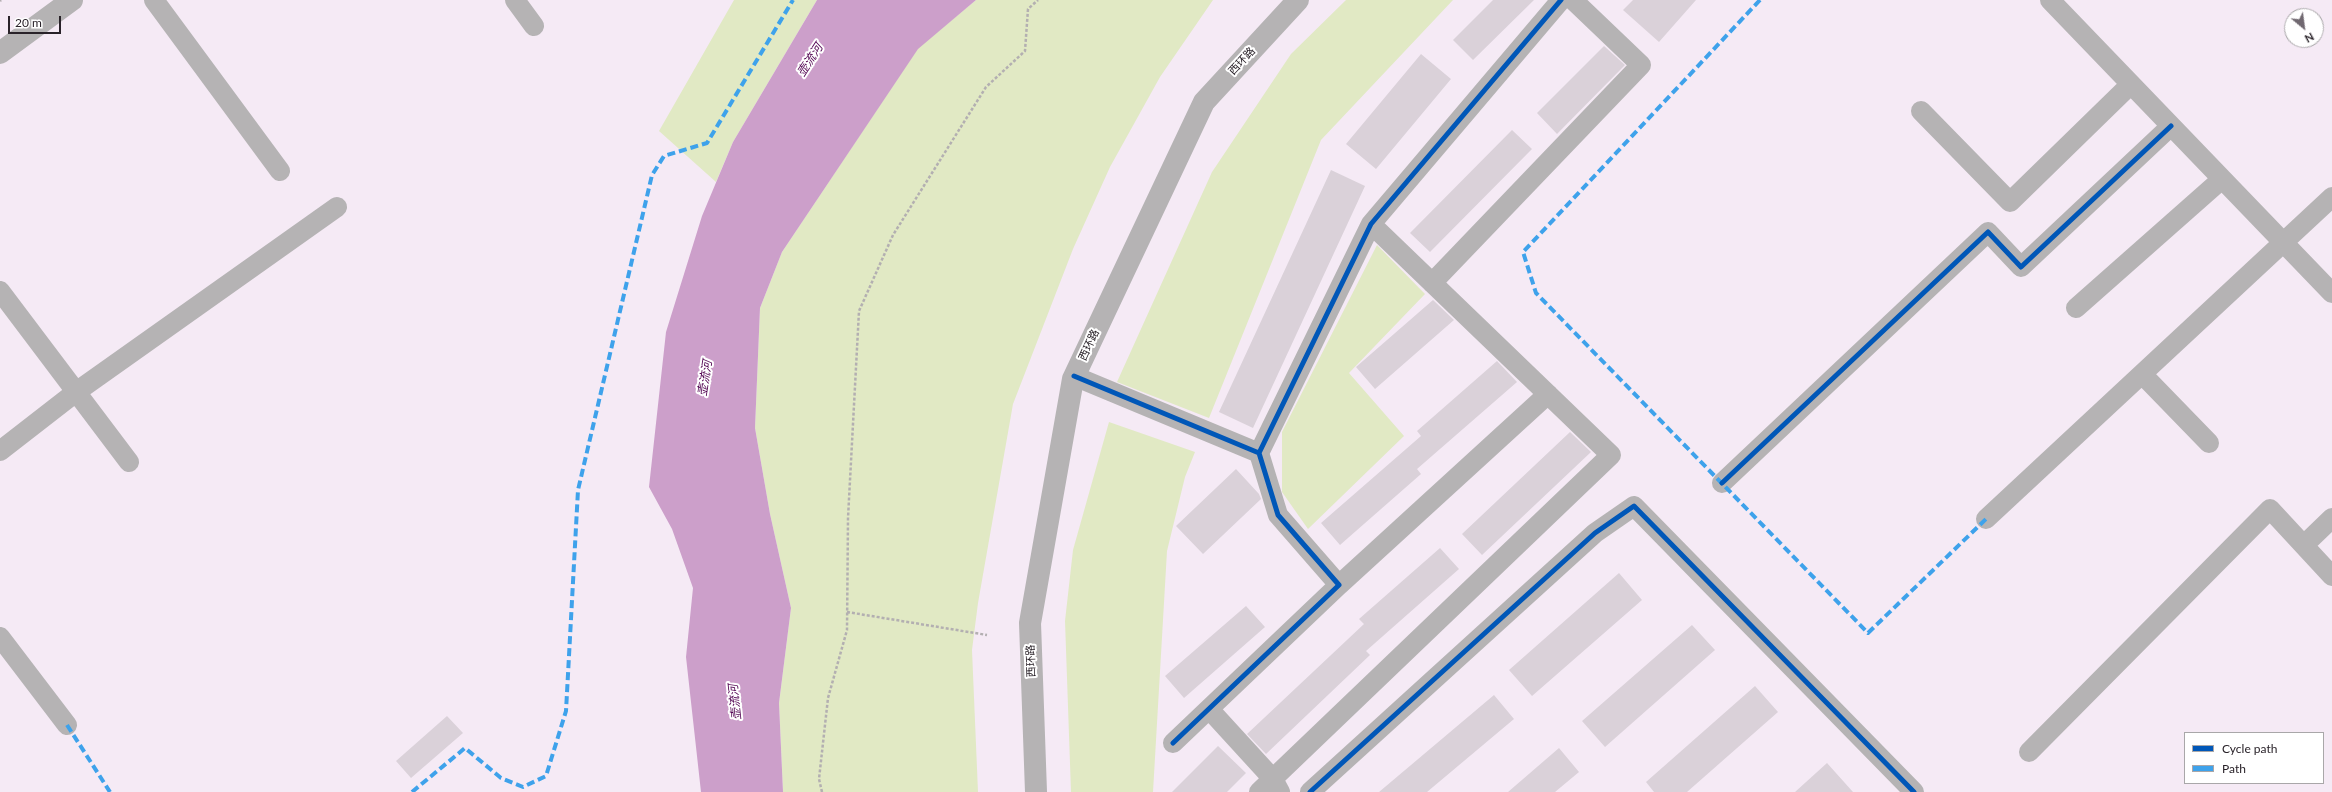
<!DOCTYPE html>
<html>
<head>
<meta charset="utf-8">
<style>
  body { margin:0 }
  #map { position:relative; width:2332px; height:792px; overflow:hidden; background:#f5eaf5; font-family:Lato,sans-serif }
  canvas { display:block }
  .legend { position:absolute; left:2184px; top:732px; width:140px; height:52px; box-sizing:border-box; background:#fff; border:1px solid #a9a7a9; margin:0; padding:5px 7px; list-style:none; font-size:12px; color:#292229 }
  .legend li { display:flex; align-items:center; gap:8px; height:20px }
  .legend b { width:20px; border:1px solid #a9a7a9 }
  .north { position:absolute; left:2284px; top:8px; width:40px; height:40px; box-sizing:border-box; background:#fff; border:1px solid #a9a7a9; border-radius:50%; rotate:151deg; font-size:11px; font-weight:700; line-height:16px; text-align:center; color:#292229 }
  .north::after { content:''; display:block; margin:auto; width:14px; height:18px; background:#706870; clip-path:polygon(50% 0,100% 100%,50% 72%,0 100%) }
  .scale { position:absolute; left:8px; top:16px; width:53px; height:18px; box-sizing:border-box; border:2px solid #292229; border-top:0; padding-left:5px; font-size:12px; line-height:14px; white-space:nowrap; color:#292229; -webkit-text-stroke:3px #fff; paint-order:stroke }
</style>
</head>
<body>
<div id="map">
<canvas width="2332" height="792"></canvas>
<ul class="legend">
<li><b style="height:5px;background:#0057b8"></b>Cycle path</li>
<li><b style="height:5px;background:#3ea2eb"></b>Path</li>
</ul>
<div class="north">N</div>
<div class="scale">20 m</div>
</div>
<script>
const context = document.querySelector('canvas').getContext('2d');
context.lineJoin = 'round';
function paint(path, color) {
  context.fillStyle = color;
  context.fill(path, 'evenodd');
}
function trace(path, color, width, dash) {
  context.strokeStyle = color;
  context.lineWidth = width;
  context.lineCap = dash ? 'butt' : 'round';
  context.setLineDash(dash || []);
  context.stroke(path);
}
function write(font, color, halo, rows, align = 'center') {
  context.font = font + ' Lato,"Noto Sans SC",sans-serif';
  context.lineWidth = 4;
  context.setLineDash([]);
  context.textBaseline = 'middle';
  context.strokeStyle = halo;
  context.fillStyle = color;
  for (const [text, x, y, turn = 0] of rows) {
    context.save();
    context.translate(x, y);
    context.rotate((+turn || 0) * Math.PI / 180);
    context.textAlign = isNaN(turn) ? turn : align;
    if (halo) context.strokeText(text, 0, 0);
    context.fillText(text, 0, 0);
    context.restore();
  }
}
paint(new Path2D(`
  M734,0H817L733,142L716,182L659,131Z
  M976,0H1213L1160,77L1110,167L1073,249L1013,404L978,603L972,650L978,792H783L779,703L791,608L770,514L755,428L760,308L782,252L918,48Z
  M1346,0H1453L1321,140L1209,418L1117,382L1212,172L1291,54Z
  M1377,245L1425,294L1349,373L1404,436L1308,529L1282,492V432Z
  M1109,422L1195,452L1185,477L1167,551L1153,792H1071L1065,621L1073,550Z`), '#e1e9c4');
paint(new Path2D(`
  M817,0H976L918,49L782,252L760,308L755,428L770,514L791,608L779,703L783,792H701L686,657L693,588L672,529L649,487L666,332L702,216L733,142Z`), '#cc9fca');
paint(new Path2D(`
  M1493,0H1534L1473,60L1453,40Z
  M1633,0H1696L1659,42L1623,10Z
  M1604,46L1625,65L1557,134L1537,113Z
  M1421,54L1451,79L1376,169L1346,144Z
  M1512,130L1532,149L1430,252L1410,233Z
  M1331,170L1365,186L1253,428L1219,412Z
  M1433,300L1454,320L1375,389L1356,367Z
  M1497,361L1517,382L1417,469L1421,474L1340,545L1321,523L1421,436L1417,431Z
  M1570,432L1591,452L1482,555L1462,534Z
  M1236,469L1259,494L1261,499L1203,554L1176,526Z
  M1440,548L1459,569L1366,651L1370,655L1266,754L1247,734L1364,624L1359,619Z
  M1619,573L1642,600L1532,696L1509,670Z
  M1246,606L1265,627L1184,698L1165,676Z
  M1692,625L1715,650L1605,747L1582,721Z
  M1755,686L1778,712L1687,792H1654L1646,782Z
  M1494,695L1514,719L1427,792H1379Z
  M447,716L463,733L411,778L396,761Z
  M1218,746L1246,773L1227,792H1172Z
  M1559,748L1579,772L1555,792H1508Z
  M1827,763L1853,792H1795Z`), '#dad1d9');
trace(new Path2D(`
  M0,1L1,0
  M847,612L987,635
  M822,792L819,779L828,698L847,630L848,518L859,311L893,235L986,87L1025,51L1028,9L1038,0`), '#b3afb1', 2.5, [3, 2]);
trace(new Path2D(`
  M154,0L280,171
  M515,0L534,26
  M2050,0L2332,293
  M1921,111L2010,202L2131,84
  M1432,283L1641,65L1573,0
  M0,291L129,462
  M2076,308L2222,179
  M2142,374L2209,443
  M1074,376L1259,453L1278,515L1339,585L1173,743
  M0,451L76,392L337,207
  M1259,453L1371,224L1561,0
  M1722,483L1988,232L2021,267L2171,126
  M1986,519L2332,197
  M2304,545L2332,518
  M1339,585L1548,394
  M0,637L67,725
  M1209,709L1273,779L1280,792
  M2029,752L2270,509L2332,576
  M1259,792L1611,455L1371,224
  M1310,792L1595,533L1634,506L1914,792`), '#b5b3b4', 20);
trace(new Path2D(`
  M0,53L72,0
  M1036,792L1030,623L1073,379L1204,102L1298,0`), '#b5b3b4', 22);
trace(new Path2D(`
  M1760,0L1523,252L1536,293L1868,633L1986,519
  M67,725L110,792
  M412,792L465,748L501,778L523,787L546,776L566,711L578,490L652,175L664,156L707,143L793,0`), '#3ea2eb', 4, [8, 4]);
trace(new Path2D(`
  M1074,376L1259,453L1278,515L1339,585L1173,743
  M1259,453L1371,224L1561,0
  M1722,483L1988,232L2021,267L2171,126
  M1310,792L1595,533L1634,506L1914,792`), '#0057b8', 5);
write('11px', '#292229', '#fff', [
  ["西环路",1242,61,-47],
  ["西环路",1089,345,-65],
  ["西环路",1031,661,-92]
]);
write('italic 12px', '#500250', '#fff', [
  ["壶流河",810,60,-57],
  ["壶流河",705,378,-81],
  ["壶流河",735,702,-96]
]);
</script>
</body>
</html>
